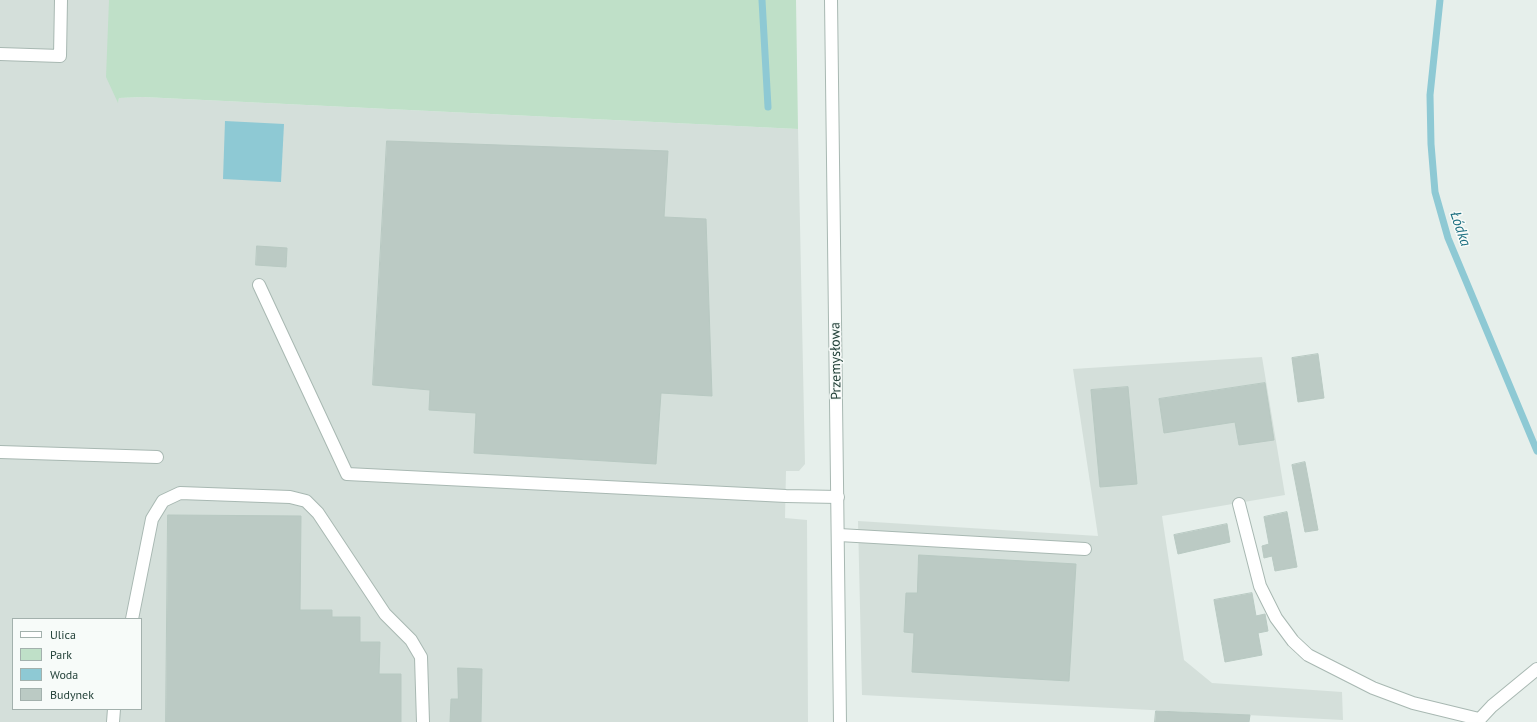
<!DOCTYPE html>
<html>
<head>
<meta charset="utf-8">
<style>
  body { margin:0 }
  #map { position:relative; width:1537px; height:722px; overflow:hidden; background:#e6efeb; font-family:"PT Sans",sans-serif }
  canvas { display:block }
  .legend { position:absolute; left:12px; top:618px; width:130px; height:92px; box-sizing:border-box; background:#f7fbf9; border:1px solid #a3b1ad; margin:0; padding:5px 7px; list-style:none; font-size:12px; color:#24423a }
  .legend li { display:flex; align-items:center; gap:8px; height:20px }
  .legend b { width:20px; border:1px solid #a3b1ad }
</style>
</head>
<body>
<div id="map">
<canvas width="1537" height="722"></canvas>
<ul class="legend">
<li><b style="height:5px;background:#fff"></b>Ulica</li>
<li><b style="height:11px;background:#bfe0c8"></b>Park</li>
<li><b style="height:11px;background:#8ec9d4"></b>Woda</li>
<li><b style="height:11px;background:#bbcac4"></b>Budynek</li>
</ul>
</div>
<script>
const context = document.querySelector('canvas').getContext('2d');
context.lineJoin = 'round';
function paint(path, color) {
  context.fillStyle = color;
  context.fill(path, 'evenodd');
}
function trace(path, color, width, dash) {
  context.strokeStyle = color;
  context.lineWidth = width;
  context.lineCap = dash ? 'butt' : 'round';
  context.setLineDash(dash || []);
  context.stroke(path);
}
function write(font, color, halo, rows, align = 'center') {
  context.font = font + ' "PT Sans",sans-serif';
  context.lineWidth = 3;
  context.setLineDash([]);
  context.textBaseline = 'middle';
  context.strokeStyle = halo;
  context.fillStyle = color;
  for (const [text, x, y, turn = 0] of rows) {
    context.save();
    context.translate(x, y);
    context.rotate((+turn || 0) * Math.PI / 180);
    context.textAlign = isNaN(turn) ? turn : align;
    if (halo) context.strokeText(text, 0, 0);
    context.fillText(text, 0, 0);
    context.restore();
  }
}
paint(new Path2D(`
  M0,0H109L118,102L119,98L143,97L798,129L805,464L799,471H786L785,518L807,520L808,722H0ZM13,619H141V709H13Z
  M1262,357L1285,495L1162,516L1184,660L1212,683L1342,692L1343,720L862,695L858,521L1098,536L1073,369Z`), '#d4dfda');
paint(new Path2D(`
  M109,0H796L798,129L143,97L119,98L118,103L106,77Z`), '#bfe0c8');
paint(new Path2D(`
  M225,121L284,124L281,182L223,179Z`), '#8ec9d4');
trace(new Path2D(`
  M762,0L768,107
  M1440,0L1430,95L1431,144L1435,192L1448,238L1537,451`), '#8ec9d4', 7);
const building = new Path2D(`
  M387,141L668,151L664,217L706,219L712,396L661,393L656,464L474,453L476,413L429,410L430,390L373,385Z
  M257,246L287,248L286,267L256,265Z
  M1318,354L1324,398L1298,402L1292,358Z
  M1265,383L1274,440L1239,445L1235,422L1164,433L1159,399Z
  M1128,387L1137,484L1100,487L1091,390Z
  M1305,462L1318,530L1305,532L1292,465Z
  M1287,512L1297,567L1275,571L1272,556L1264,558L1262,546L1269,544L1264,517Z
  M168,515L301,516L300,610H332V617H360V642H380L379,674H401V722H166Z
  M1227,524L1230,542L1178,554L1174,535Z
  M919,555L1076,564L1069,681L912,672L914,633L904,632L906,593H917Z
  M1252,593L1256,616L1265,614L1268,631L1258,633L1262,655L1225,662L1214,600Z
  M458,668L482,669L481,722H450L451,699H458Z
  M1156,711L1250,715L1249,722H1155Z`);
paint(building, '#bbcac4');
trace(building, '#b8c9c2', 1);
const service = new Path2D(`
  M0,54L60,56L61,0
  M259,285L347,474L786,496L838,497
  M0,452L157,457
  M1239,504L1260,586L1276,618L1293,641L1308,655L1373,688L1413,703L1479,719
  M839,535L1085,549
  M132,619L152,519L163,501L180,493L290,497L306,501L318,513L385,614L411,640L421,657L423,722
  M113,722L114,709`);
const minor = new Path2D(`
  M831,0L840,722`);
const tertiary = new Path2D(`
  M1477,722L1492,706L1537,669`);
trace(service, '#a8b8b2', 14);
trace(minor, '#a8b8b2', 14);
trace(tertiary, '#a8b8b2', 14);
trace(service, '#fff', 12);
trace(minor, '#fff', 12);
trace(tertiary, '#fff', 12);
write('14px', '#24423a', '#f7fbf9', [
  ["Przemysłowa",836,361,-91]
]);
write('italic 15px', '#1c6f80', '#f7fbf9', [
  ["Łódka",1460,229,71]
]);
</script>
</body>
</html>
